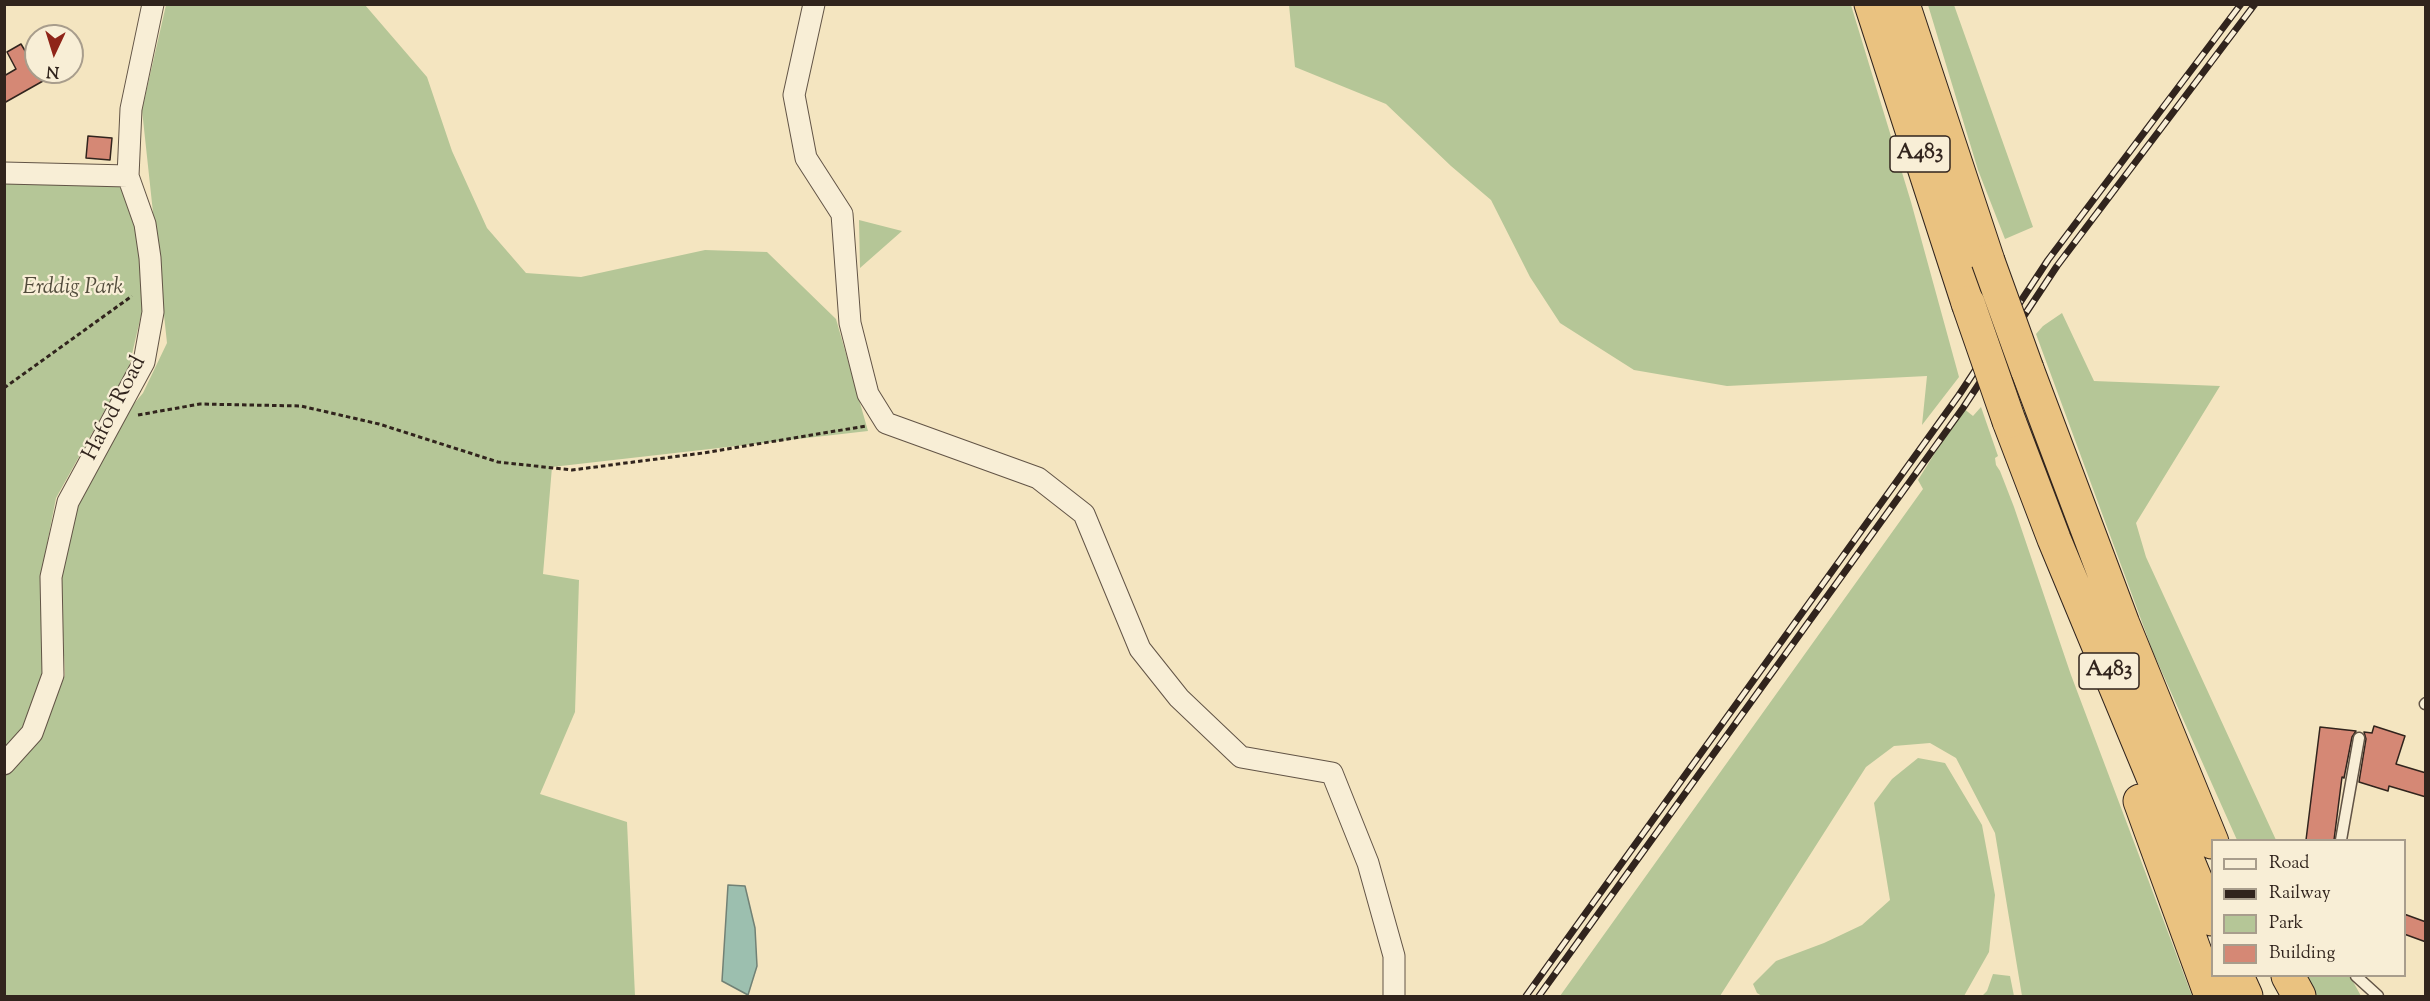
<!DOCTYPE html>
<html>
<head>
<meta charset="utf-8">
<style>
  body { margin:0 }
  #map { position:relative; width:2430px; height:1001px; overflow:hidden; background:#f4e5c0; font-family:"Sorts Mill Goudy",serif }
  canvas { display:block }
  .frame { position:absolute; inset:0; border:6px solid #31241d; pointer-events:none }
  .legend { position:absolute; left:2211px; top:839px; width:195px; height:138px; box-sizing:border-box; background:#f8eed6; border:2px solid #a89d8c; margin:0; padding:8px 10px; list-style:none; font-size:18px; color:#31241d }
  .legend li { display:flex; align-items:center; gap:12px; height:30px }
  .legend b { width:30px; border:2px solid #a89d8c }
  .north { position:absolute; left:24px; top:24px; width:60px; height:60px; box-sizing:border-box; background:#f8eed6; border:2px solid #a89d8c; border-radius:50%; rotate:184deg; font-size:16px; font-weight:700; line-height:24px; text-align:center; color:#31241d }
  .north::after { content:''; display:block; margin:auto; width:21px; height:27px; background:#8f2418; clip-path:polygon(50% 0,100% 100%,50% 72%,0 100%) }
</style>
</head>
<body>
<div id="map">
<canvas width="2430" height="1001"></canvas>
<div class="frame"></div>
<ul class="legend">
<li><b style="height:8px;background:#f8eed6"></b>Road</li>
<li><b style="height:8px;background:#31241d"></b>Railway</li>
<li><b style="height:16px;background:#b5c697"></b>Park</li>
<li><b style="height:16px;background:#d58875"></b>Building</li>
</ul>
<div class="north">N</div>
</div>
<script>
const context = document.querySelector('canvas').getContext('2d');
context.lineJoin = 'round';
function paint(path, color) {
  context.fillStyle = color;
  context.fill(path, 'evenodd');
}
function trace(path, color, width, dash) {
  context.strokeStyle = color;
  context.lineWidth = width;
  context.lineCap = dash ? 'butt' : 'round';
  context.setLineDash(dash || []);
  context.stroke(path);
}
function write(font, color, halo, rows, align = 'center') {
  context.font = font + ' "Sorts Mill Goudy",serif';
  context.lineWidth = 4.5;
  context.setLineDash([]);
  context.textBaseline = 'middle';
  context.strokeStyle = halo;
  context.fillStyle = color;
  for (const [text, x, y, turn = 0] of rows) {
    context.save();
    context.translate(x, y);
    context.rotate((+turn || 0) * Math.PI / 180);
    context.textAlign = isNaN(turn) ? turn : align;
    if (halo) context.strokeText(text, 0, 0);
    context.fillText(text, 0, 0);
    context.restore();
  }
}
paint(new Path2D(`
  M166,5H365L427,77L452,151L487,228L526,273L581,277L705,250L767,252L836,319L868,431L552,467L543,574L579,580L575,712L540,794L627,822L635,996H5V776L38,737L65,675L60,576L78,503L117,424L143,393L167,343L142,110Z
  M1289,5H1851L1911,202L1959,377L1922,425L1927,376L1727,386L1634,370L1560,323L1530,277L1491,200L1451,166L1386,104L1295,67Z
  M1928,5H1954L2033,227L2005,239L1978,170Z
  M5,181L120,186L140,226L142,311L129,367L56,498L40,580L47,674L24,725L5,748Z
  M859,220L902,231L860,268Z
  M2062,313L2094,381L2220,386L2136,523L2146,557L2276,840H2237L2153,652L2036,334L2043,326Z
  M1981,407L1998,456L1995,458L1996,465L2000,471L2014,507L2071,675L2192,996H2022L1995,833L1956,758L1930,743L1894,746L1866,767L1720,996H1560L1923,489L1918,480L1963,408L1973,416Z
  M1918,758L1945,763L1982,825L1995,895L1989,952L1964,996H1762L1757,993L1753,984L1776,961L1824,943L1862,925L1890,900L1874,803L1892,779Z
  M1993,974L2010,976L2014,996H1982L1987,991Z
  M2303,976H2350L2361,996H2314Z`), '#b5c697');
const water = new Path2D(`
  M728,885L745,886L755,928L757,966L748,995L722,981Z`);
paint(water, '#9cbfaf');
trace(water, '#718175', 1.5);
const building = new Path2D(`
  M21,44L43,81L4,103V76L16,69L7,52Z
  M88,136L112,138L110,160L86,158Z
  M2374,726L2405,736L2396,764L2426,773V797L2389,786L2388,791L2359,782L2366,739L2364,732L2372,733Z
  M2320,727L2356,731L2352,737L2344,778L2342,777L2334,840H2306Z
  M2404,914L2426,922V942L2404,934Z`);
paint(building, '#d58875');
trace(building, '#31241d', 1.5);
const lane = new Path2D(`
  M2425,704L2426,703
  M2341,840L2359,738
  M2356,976L2378,996`);
const street = new Path2D(`
  M814,4L794,95L806,158L842,214L850,323L868,394L886,423L1038,478L1084,514L1140,649L1179,698L1241,757L1332,773L1368,863L1394,956V996
  M4,173L128,176
  M4,764L32,733L53,675L51,577L68,502L144,362L153,312L150,258L145,224L128,176L131,109L153,4`);
const highway = new Path2D(`
  M1871,4L1968,303
  M1903,4L1988,261
  M2027,369L2123,624L2212,842
  M2009,421L2054,539L2212,919
  M2140,801L2211,996
  M2237,976L2246,996
  M2288,976L2299,996`);
trace(lane, '#625446', 13);
trace(street, '#625446', 23);
trace(highway, '#31241d', 35);
trace(new Path2D(`
  M4,388L132,296
  M138,415L200,404L301,406L379,424L498,462L572,470L703,453L866,426`), '#31241d', 3, [4.5, 3]);
trace(lane, '#f8eed6', 10);
trace(street, '#f8eed6', 21);
trace(highway, '#eac280', 33);
const rail = new Path2D(`
  M1526,996L1959,395L2048,260L2241,4
  M1539,996L1963,408L2057,266L2255,4`);
trace(rail, '#31241d', 7);
trace(rail, '#f8eed6', 4.5, [14]);
const highwayBridge = new Path2D(`
  M1988,261L2027,369
  M1968,303L2009,421`);
trace(highwayBridge, '#31241d', 35, []);
trace(highwayBridge, '#eac280', 33);
for (const [x, y, w] of [
  [1920,154,60],
  [2109,671,60]
]) {
  const box = new Path2D();
  box.roundRect(x - w / 2, y - 18, w, 36, 4.5);
  context.fillStyle = '#f8eed6';
  context.fill(box);
  trace(box, '#31241d', 1.5);
}
write('bold 21px', '#31241d', null, [
  ["A483",1920,154],
  ["A483",2109,671]
]);
write('italic 22px', '#524c3c', '#f8eed6', [
  ["Erddig Park",73,289]
]);
write('22px', '#31241d', '#f8eed6', [
  ["Hafod Road",116,409,-63]
]);
</script>
</body>
</html>
